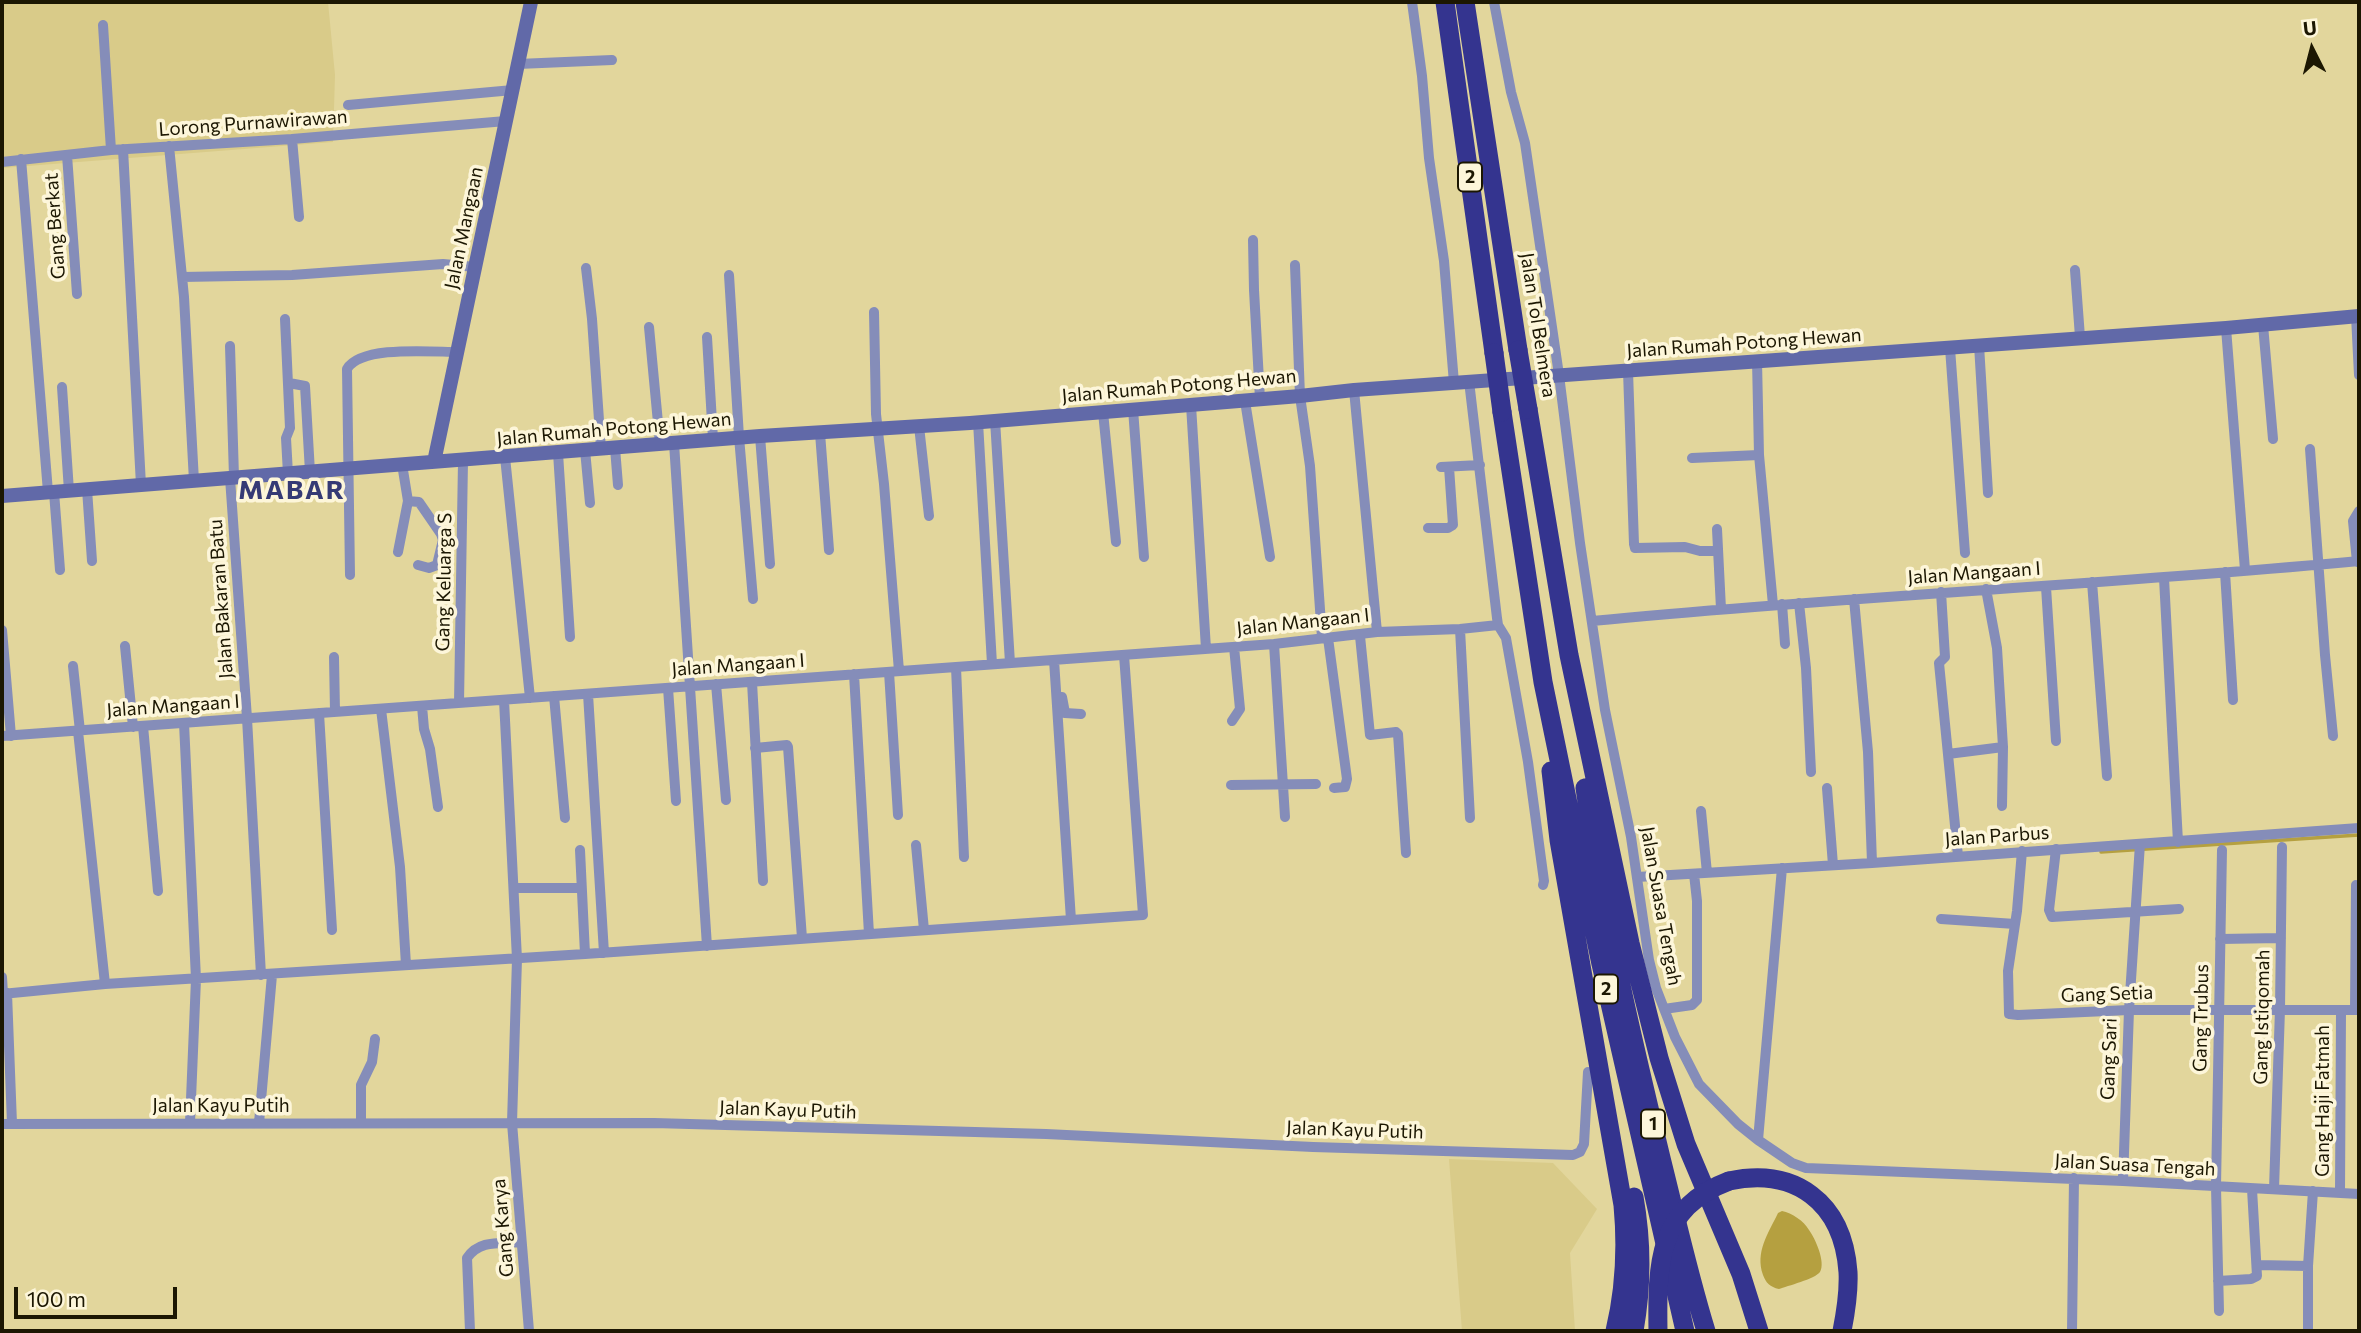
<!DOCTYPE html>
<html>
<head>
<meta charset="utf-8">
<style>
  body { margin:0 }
  #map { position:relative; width:2361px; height:1333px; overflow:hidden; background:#e2d69c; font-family:Commissioner,sans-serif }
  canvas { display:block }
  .frame { position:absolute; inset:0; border:4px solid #1c1702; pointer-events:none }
  .north { position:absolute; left:2277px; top:14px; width:70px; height:70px; -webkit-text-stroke:5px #fdf6da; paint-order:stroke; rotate:354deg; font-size:19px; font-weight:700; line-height:28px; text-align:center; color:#1c1702 }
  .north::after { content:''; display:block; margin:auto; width:24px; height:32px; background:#1c1702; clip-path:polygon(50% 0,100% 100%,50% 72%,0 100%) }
  .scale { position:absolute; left:14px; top:1287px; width:163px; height:32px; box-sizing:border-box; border:4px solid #1c1702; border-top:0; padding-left:9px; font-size:21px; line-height:24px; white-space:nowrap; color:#1c1702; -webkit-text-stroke:5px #fdf6da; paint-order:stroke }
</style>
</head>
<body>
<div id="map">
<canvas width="2361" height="1333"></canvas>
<div class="frame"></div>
<div class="north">U</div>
<div class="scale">100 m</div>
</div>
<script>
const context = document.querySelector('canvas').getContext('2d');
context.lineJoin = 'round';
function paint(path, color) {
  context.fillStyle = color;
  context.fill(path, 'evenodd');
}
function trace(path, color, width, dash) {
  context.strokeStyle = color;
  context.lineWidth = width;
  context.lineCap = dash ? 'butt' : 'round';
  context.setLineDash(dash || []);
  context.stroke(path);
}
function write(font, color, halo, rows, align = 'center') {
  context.font = font + ' Commissioner,sans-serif';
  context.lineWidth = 7;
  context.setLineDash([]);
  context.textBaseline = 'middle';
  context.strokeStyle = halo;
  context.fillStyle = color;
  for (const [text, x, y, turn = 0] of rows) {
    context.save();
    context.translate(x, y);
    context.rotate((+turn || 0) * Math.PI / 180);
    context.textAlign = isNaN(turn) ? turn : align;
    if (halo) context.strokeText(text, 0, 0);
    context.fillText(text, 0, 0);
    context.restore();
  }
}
paint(new Path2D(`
  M2,2H328L335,75L333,142L2,168Z
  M1449,1159L1553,1163L1597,1209L1570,1253L1575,1331H1462Z`), '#d9cb89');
paint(new Path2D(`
  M1782,1211C1792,1213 1804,1221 1809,1230C1815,1238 1826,1262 1820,1272C1815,1279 1787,1286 1779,1289C1770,1287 1766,1283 1763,1275C1755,1252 1768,1234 1778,1213Z`), '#b5a040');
trace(new Path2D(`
  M2101,852L2359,835`), '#b5a040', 3.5);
trace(new Path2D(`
  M1412,2L1422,76L1429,158L1444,261L1454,383
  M1494,2L1511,92L1525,143L1559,375L1580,543L1605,710L1631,837L1649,960L1656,988L1675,1037L1699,1084L1738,1124L1758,1140L1792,1163L1806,1168L2123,1181L2359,1194
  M103,25L111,150
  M518,64L612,60
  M348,105L513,90
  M292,139L299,217
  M169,146L184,297L194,481
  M123,149L141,485
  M67,155L77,294
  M21,159L48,492
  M2,162L111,150L292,139L506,121
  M1253,240L1254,290L1260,399
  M1295,265L1300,396L1310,466L1322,638
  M586,268L592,319L601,449
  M2075,270L2080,337
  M729,275L739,437L753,599
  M182,277L292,275L443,264L475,267
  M874,312L876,414L884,484L899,671
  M2356,316L2359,375
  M285,319L290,428L286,438L288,474
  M2263,325L2273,439
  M649,327L660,444
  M2226,328L2245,570
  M707,337L713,439
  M1979,345L1988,493
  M230,346L234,477
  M1950,348L1965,553
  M1757,360L1759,455L1773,605
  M1628,371L1634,544L1635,548L1685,547L1700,551H1718
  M1469,381L1497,618L1498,625L1506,638L1528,762L1544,881L1543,885
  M289,383L305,386L310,472
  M62,387L69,491
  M1354,390L1377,632
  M1245,401L1270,557
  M1191,405L1206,649
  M1133,409L1144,557
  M1103,412L1116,542
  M995,420L1010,663
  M978,422L992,664
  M919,426L929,516
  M820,433L829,550
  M760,436L770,564
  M674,443L707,946
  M615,448L618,485
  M2310,449L2325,655L2333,736
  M585,450L590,503
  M558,453L570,637
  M505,457L530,698
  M1692,458L1759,455
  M1441,467L1480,465
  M230,478L247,718L261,975
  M87,489L92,561
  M54,492L60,570
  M408,501L419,502L441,534L443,540L437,565L429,568L418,565
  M1428,528H1448L1453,525L1449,467
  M1717,529L1721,609
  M398,552L408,501L402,464
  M2357,562L2353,521L2359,511
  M2225,572L2233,700
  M350,575L347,369C361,345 432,352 458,352
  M2164,578L2178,842
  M2092,582L2107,776
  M2046,587L2056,741
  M1986,589L1997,648L2003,747L2002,806
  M1941,592L1945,657L1939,663L1958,856
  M1854,599L1868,752L1872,863
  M1799,603L1806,668L1811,772
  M1782,604L1785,644
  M1592,621C1847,596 2104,585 2359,561
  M1460,629L1470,818
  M2,630L11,736
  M1360,636L1370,735L1396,732L1398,734L1406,853
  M1328,638L1347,779L1345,787L1334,788
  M1274,644L1285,817
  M125,646L133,727
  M334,657L335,712
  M1054,660L1071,920
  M73,666L80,731
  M956,667L964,857
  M889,672L898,815
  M854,674L869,934
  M752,682L763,881
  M716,684L726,800
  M668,688L676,801
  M588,694L604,953
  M554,696L565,818
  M1062,697L1065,713L1081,714
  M504,700L517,959L512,1123L529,1331
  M459,703L463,461
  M422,706L424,729L430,749L438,807
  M381,709L400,867L406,965
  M319,713L332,930
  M1232,721L1240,709L1234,647
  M184,723L196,979L190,1123
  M143,726L158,891
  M78,731L105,984
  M2,736L1274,644L1377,632L1460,629L1498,625
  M755,748L787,745L788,747L802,938
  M1948,754L2003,747
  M1231,785L1316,784
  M1827,788L1833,865
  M1701,811L1707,873
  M916,845L924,930
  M2056,849L2049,910L2052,917L2179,909
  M580,850L585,954
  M2022,851L2017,911L2008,971L2009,1014L2018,1015L2129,1010H2359
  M1637,877L1872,863L2359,828
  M514,888H581
  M1941,919L2015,924
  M2220,939L2281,938
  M2,977L3,994
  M7,993L12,1124
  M2,994L105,984L585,954L1143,915L1124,655
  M1664,1009L1692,1005L1697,1000V901L1694,874
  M2355,1010L2356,885
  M259,1123L272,975
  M361,1123V1085L372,1062L375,1039
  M2,1124L654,1123L1046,1134L1313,1147L1573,1155L1580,1152L1584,1144L1588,1072
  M1758,1140L1782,868
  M2123,1181L2129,1010L2140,844
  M2274,1189L2280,1009L2282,847
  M2340,1192L2341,1011
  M2257,1265L2308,1266
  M2218,1281L2251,1279L2257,1276L2252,1189
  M2219,1311L2216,1187L2222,850
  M470,1331L467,1258C480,1239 501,1244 521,1242
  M2072,1331L2074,1178
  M2308,1331V1266L2313,1191`), '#858db9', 10);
trace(new Path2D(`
  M434,462L531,2
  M2,496L760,436L970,423L1300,396L1354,390L2226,328L2359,316`), '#6169a8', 14);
trace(new Path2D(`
  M1445,2L1494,353
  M1465,2L1518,350
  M1528,409L1569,655L1630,943L1659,1058L1686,1144L1741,1274L1759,1331
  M1502,412L1543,682L1601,964L1685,1331
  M1551,771L1559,840L1623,1205C1627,1248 1625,1289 1615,1331
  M1585,788C1603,914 1632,1038 1662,1162C1676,1218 1689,1276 1706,1331
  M1729,1181C1795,1167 1843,1202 1848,1272C1849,1292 1846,1311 1842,1331
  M1634,1197C1642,1242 1642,1286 1634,1331`), '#34348f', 19);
trace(new Path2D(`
  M1518,350L1528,409
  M1494,353L1502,412
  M1658,1331C1657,1265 1657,1208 1729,1181`), '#34348f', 19);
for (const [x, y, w] of [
  [1470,177,24],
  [1606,989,24],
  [1653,1124,24]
]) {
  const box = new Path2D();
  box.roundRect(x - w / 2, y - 14.5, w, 29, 5);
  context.fillStyle = '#fdf6da';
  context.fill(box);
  trace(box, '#1c1702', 2);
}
write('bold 18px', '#1c1702', null, [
  ["2",1470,177],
  ["2",1606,989],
  ["1",1653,1124]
]);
write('19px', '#1c1702', '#fdf6da', [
  ["Lorong Purnawirawan",253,123,-4],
  ["Gang Berkat",55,226,-94],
  ["Jalan Mangaan",464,228,-78],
  ["Jalan Tol Belmera",1538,325,81],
  ["Jalan Rumah Potong Hewan",1744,343,-4],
  ["Jalan Rumah Potong Hewan",1179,386,-5],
  ["Jalan Rumah Potong Hewan",614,429,-5],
  ["Jalan Mangaan I",1974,573,-4],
  ["Gang Keluarga S",444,582,-89],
  ["Jalan Bakaran Batu",221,599,-94],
  ["Jalan Mangaan I",1303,622,-6],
  ["Jalan Mangaan I",738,665,-4],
  ["Jalan Mangaan I",173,706,-4],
  ["Jalan Parbus",1997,836,-4],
  ["Jalan Suasa Tengah",1661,906,80],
  ["Gang Setia",2107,994,-2],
  ["Gang Istiqomah",2262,1017,-89],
  ["Gang Trubus",2201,1018,-89],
  ["Gang Sari",2109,1059,-88],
  ["Gang Haji Fatmah",2323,1101,-90],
  ["Jalan Kayu Putih",221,1106],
  ["Jalan Kayu Putih",788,1110,2],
  ["Jalan Kayu Putih",1355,1130,2],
  ["Jalan Suasa Tengah",2135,1165,3],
  ["Gang Karya",503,1228,-95]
]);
context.letterSpacing = '2px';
write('bold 26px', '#353a75', '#fdf6da', [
  ["MABAR",292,490]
]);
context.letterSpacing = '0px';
</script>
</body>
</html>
